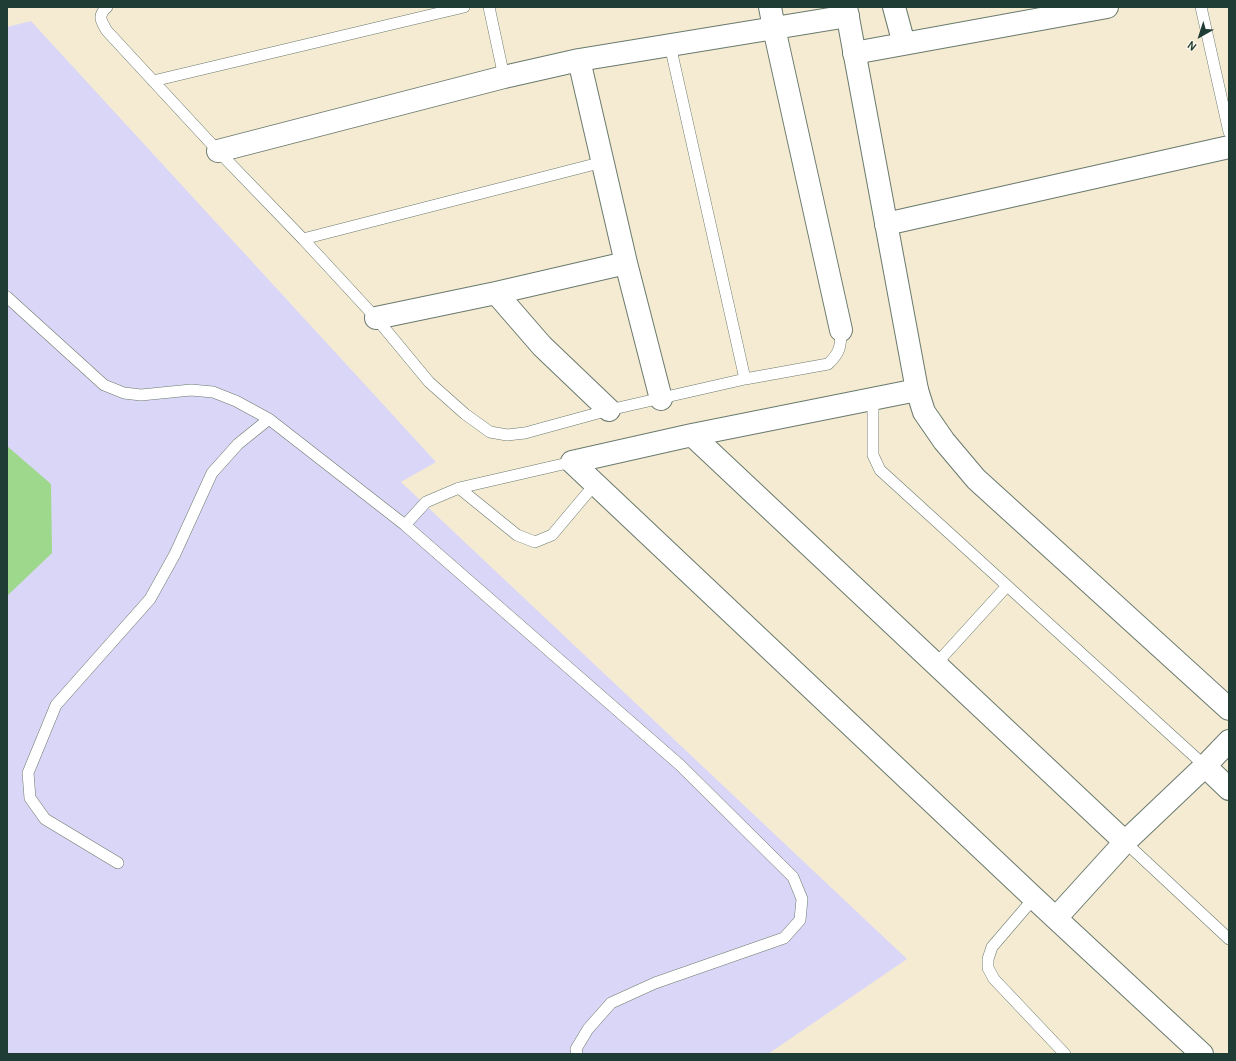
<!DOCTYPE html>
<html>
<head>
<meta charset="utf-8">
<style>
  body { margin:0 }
  #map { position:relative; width:1236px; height:1061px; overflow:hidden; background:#f5ebd3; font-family:Pangolin,sans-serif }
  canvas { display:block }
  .frame { position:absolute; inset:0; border:8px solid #1f3d34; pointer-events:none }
  .north { position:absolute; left:1180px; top:16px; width:40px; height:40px; -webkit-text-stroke:3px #fcf5e5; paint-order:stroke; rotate:219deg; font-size:11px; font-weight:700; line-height:16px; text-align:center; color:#1f3d34 }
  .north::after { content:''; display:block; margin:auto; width:14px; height:18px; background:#1f3d34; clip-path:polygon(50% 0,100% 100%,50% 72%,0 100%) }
</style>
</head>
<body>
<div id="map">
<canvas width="1236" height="1061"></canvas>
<div class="frame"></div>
<div class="north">N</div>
</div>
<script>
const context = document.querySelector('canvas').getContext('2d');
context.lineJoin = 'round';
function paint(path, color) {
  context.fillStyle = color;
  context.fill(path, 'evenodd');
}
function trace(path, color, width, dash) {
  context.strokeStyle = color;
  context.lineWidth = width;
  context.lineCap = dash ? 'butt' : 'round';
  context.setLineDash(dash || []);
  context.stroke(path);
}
paint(new Path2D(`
  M31,21L436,462L401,482L907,959L768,1054H7V27Z`), '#dad6f7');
paint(new Path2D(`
  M7,446L51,484L52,553L7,596Z`), '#9ed88c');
const service = new Path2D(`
  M107,7C97,16 101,21 107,31L218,151L303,239L376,318L429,382L465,414L490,432L507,435L525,433L609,410L745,379L828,364C840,353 841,346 841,330
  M489,7L504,77
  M1201,7L1229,132
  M670,45L745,379
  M153,81L464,7
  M303,239L603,162
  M7,297L104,385L124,393L141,395L191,390L213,392L236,401L269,419L405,525L680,765L793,877L802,899L800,920L784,938L655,983L611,1003L588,1029L576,1049L577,1054
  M873,398V455L880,470L1205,766
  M459,488L517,535L535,542L552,535L595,484
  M405,525L426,502L459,488L572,462
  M936,664L1007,586
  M1125,842L1229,939
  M118,863L45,819L30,798L28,773L56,705L150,599L175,554L212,473L238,444L269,419
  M1034,898L992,947L988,959V968L994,979L1065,1054`);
const minor = new Path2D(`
  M770,7L774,28L841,330
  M894,7L904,44
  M854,53L1107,7
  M579,60L626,263L661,399
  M218,151L504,77L579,60L848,16
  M886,224L1229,147
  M496,293L542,346L609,410
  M376,318L496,293L626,263
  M692,435L1125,842
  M572,462L1034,898L1202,1054
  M572,462L692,435L917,390
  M1205,766L1229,789
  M1056,918L1125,842L1205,766L1229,741`);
const tertiary = new Path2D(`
  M846,7L917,390L924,412L944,441L976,479L1229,709`);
trace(service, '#6a7a6c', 12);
trace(minor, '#6a7a6c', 24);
trace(tertiary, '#6a7a6c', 24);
trace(service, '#fff', 11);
trace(minor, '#fff', 22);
trace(tertiary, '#fff', 22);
</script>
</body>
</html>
